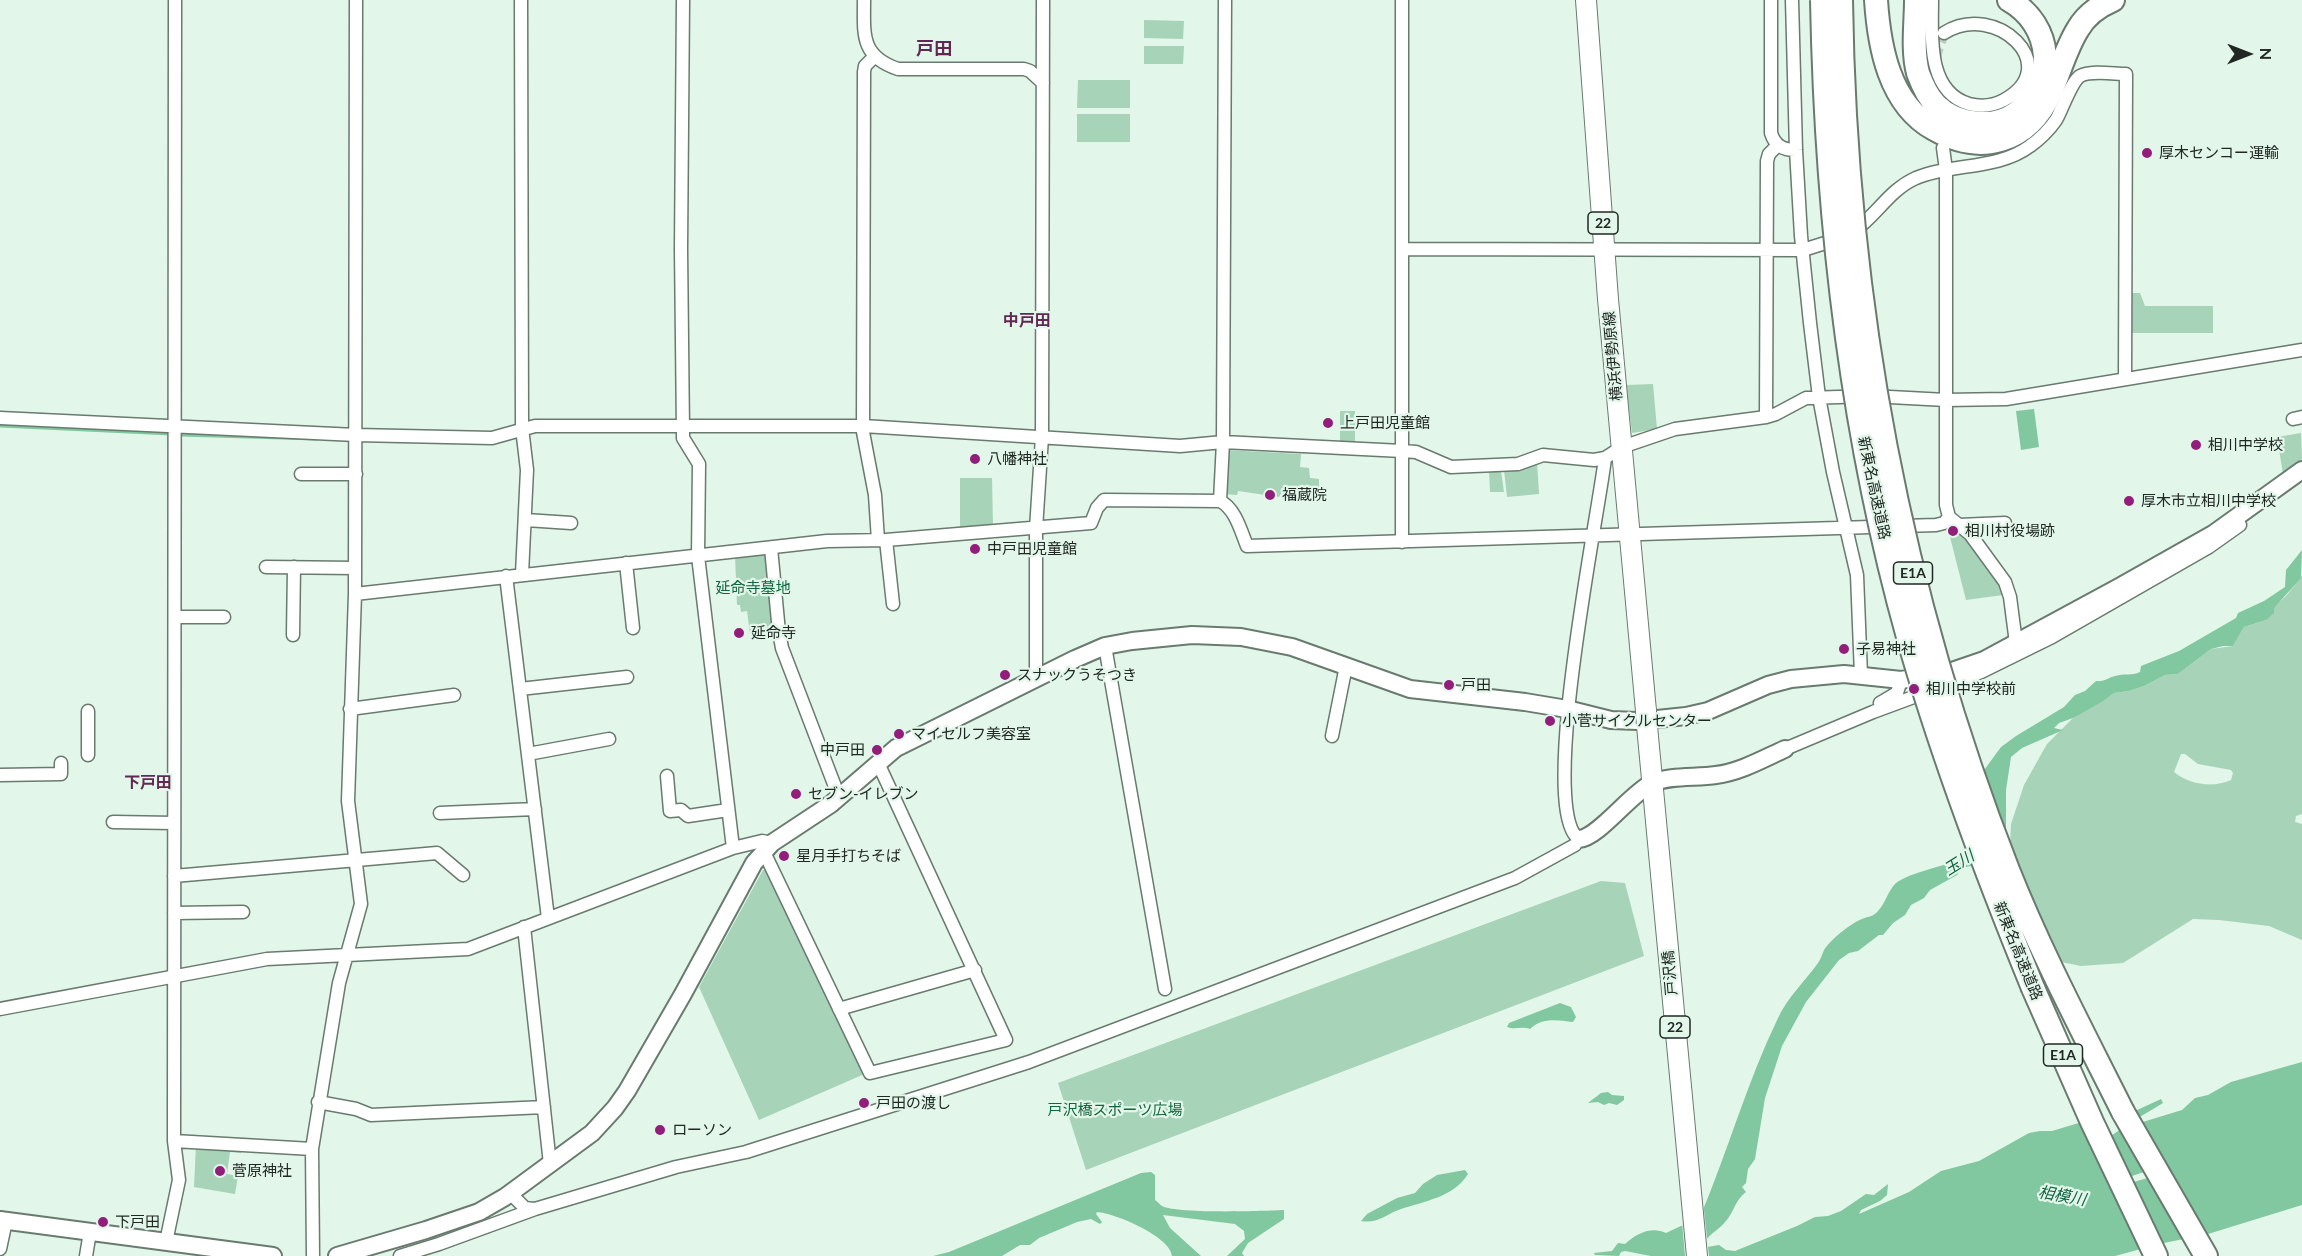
<!DOCTYPE html>
<html>
<head>
<meta charset="utf-8">
<style>
  body { margin:0 }
  #map { position:relative; width:2302px; height:1256px; overflow:hidden; background:#e2f6e9; font-family:Lato,sans-serif }
  canvas { display:block }
  .north { position:absolute; left:2218px; top:24px; width:60px; height:60px; -webkit-text-stroke:4px #e2f6e9; paint-order:stroke; rotate:90deg; font-size:16px; font-weight:700; line-height:24px; text-align:center; color:#212824 }
  .north::after { content:''; display:block; margin:auto; width:21px; height:27px; background:#212824; clip-path:polygon(50% 0,100% 100%,50% 72%,0 100%) }
</style>
</head>
<body>
<div id="map">
<canvas width="2302" height="1256"></canvas>
<div class="north">N</div>
</div>
<script>
const context = document.querySelector('canvas').getContext('2d');
context.lineJoin = 'round';
function paint(path, color) {
  context.fillStyle = color;
  context.fill(path, 'evenodd');
}
function trace(path, color, width, dash) {
  context.strokeStyle = color;
  context.lineWidth = width;
  context.lineCap = dash ? 'butt' : 'round';
  context.setLineDash(dash || []);
  context.stroke(path);
}
function write(font, color, halo, rows, align = 'center') {
  context.font = font + ' Lato,"Noto Sans JP",sans-serif';
  context.lineWidth = 4.5;
  context.setLineDash([]);
  context.textBaseline = 'middle';
  context.strokeStyle = halo;
  context.fillStyle = color;
  for (const [text, x, y, turn = 0] of rows) {
    context.save();
    context.translate(x, y);
    context.rotate((+turn || 0) * Math.PI / 180);
    context.textAlign = isNaN(turn) ? turn : align;
    if (halo) context.strokeText(text, 0, 0);
    context.fillText(text, 0, 0);
    context.restore();
  }
}
paint(new Path2D(`
  M1144,20L1184,21L1183,39L1144,38Z
  M1144,46H1184L1183,64H1144Z
  M1078,80H1130V108H1077Z
  M1077,114H1130V142H1077Z
  M2131,293H2140L2145,306H2213V333H2131Z
  M1653,384L1657,429L1632,433L1626,385Z
  M1340,411H1355V444H1340Z
  M2301,433L2302,459L2283,474L2277,437Z
  M1226,450L1301,454L1300,467L1309,468L1310,478L1319,479V493L1282,492L1279,497L1238,491L1237,495L1223,494Z
  M1537,462L1539,494L1507,497L1504,470L1521,469Z
  M1489,471H1501L1504,492H1490Z
  M960,478H992L993,528L960,531Z
  M1958,532L1964,535L2001,587L2003,595L1966,600L1949,533Z
  M766,553L774,632L750,634L747,611L741,612L740,605H737L735,556Z
  M2302,576V814L2296,816L2295,822L2302,824V940L2269,926L2219,920L2193,919L2123,963L2081,966L2056,961L2010,845L2011,824L2024,785L2047,744L2073,718L2084,710L2105,700L2114,693L2129,691L2144,686L2165,675L2178,674L2211,649L2233,646L2244,627L2266,620L2273,608L2286,596ZM2181,754H2185L2198,764L2231,770L2233,773L2231,780C2213,788 2190,785 2174,772Z
  M769,869L869,1072L759,1120L699,987L763,870Z
  M1601,881L1625,883L1644,956L1086,1170L1058,1083Z
  M196,1145L242,1148L241,1153L230,1152L227,1174L238,1176L235,1194L194,1187Z`), '#a7d3b8');
paint(new Path2D(`
  M2034,409L2039,447L2021,450L2016,411Z
  M2302,550L2301,578L2274,608V613L2266,620L2244,627L2233,646H2223L2211,649L2178,674L2165,675L2144,686L2129,691L2114,693L2105,700L2073,718L2059,723L2054,728L2063,730L2022,748L2011,757L2006,790V843L1975,865L1962,868L1957,875L1930,890L1924,898L1911,905L1905,915L1893,923L1883,935H1879L1858,951L1849,953L1839,960L1806,1002L1782,1046L1765,1098L1755,1159L1748,1169L1746,1183L1742,1187L1746,1192C1735,1200 1734,1212 1726,1221C1720,1229 1710,1233 1705,1242L1707,1247L1719,1245L1726,1250L1735,1251L1797,1226L1815,1217L1828,1216L1841,1211L1866,1194L1874,1195L1888,1184L1887,1195L1880,1201L1861,1210L1859,1214L1909,1192L1941,1171L1979,1161L2029,1133L2040,1131H2052L2082,1122L2090,1141L2089,1147H2095L2121,1129L2135,1111L2161,1099L2163,1103L2133,1121V1125L2182,1110L2195,1098L2208,1095L2231,1082L2302,1062V1205L2208,1234L2159,1244L2115,1256H1651L1625,1251L1621,1252L1619,1256L1595,1255L1594,1253L1612,1251L1618,1243L1625,1244C1636,1234 1651,1226 1666,1233L1700,1217C1728,1151 1747,1082 1778,1018C1788,997 1805,981 1818,963C1821,959 1822,954 1824,950C1831,939 1850,924 1862,919C1869,916 1873,917 1878,911C1885,904 1888,891 1895,884C1908,872 1952,865 1971,855L1982,773L2001,747L2016,736L2064,707L2075,695L2085,691L2096,681C2105,682 2107,678 2115,676C2124,673 2132,676 2140,672L2141,666L2179,651L2236,618L2238,613L2264,601L2285,587L2286,570ZM2147,1171L2151,1177L2113,1188L2108,1186L2111,1183Z
  M1560,1003L1571,1007L1576,1017L1573,1022C1557,1020 1542,1017 1530,1029C1521,1026 1515,1030 1507,1027L1509,1023Z
  M1608,1092L1612,1095L1624,1096V1100L1617,1105L1609,1103L1604,1105L1598,1102L1588,1103L1601,1093Z
  M1465,1170L1468,1174C1454,1197 1425,1201 1401,1209C1386,1214 1378,1224 1361,1221L1367,1214L1397,1198L1415,1193L1423,1184L1437,1175Z
  M1151,1172L1155,1175V1200C1158,1202 1159,1204 1162,1206C1177,1214 1263,1211 1284,1210V1219L1248,1243L1242,1253L1244,1256H1227L1245,1239L1244,1231L1235,1224L1163,1215L1170,1228L1201,1256H1172C1171,1237 1115,1213 1097,1212L1096,1214L1102,1222L1100,1224L1091,1219L1077,1222L1039,1238L1030,1245H1020L1002,1256H933L949,1252L1141,1173Z`), '#81c79f');
paint(new Path2D(`
  M1703,1201L1709,1256H1685L1682,1222L1698,1214Z`), '#e2f6e9');
trace(new Path2D(`
  M1,426L171,434
  M180,435L317,439`), '#81c79f', 3);
trace(new Path2D(`
  M1935,95C1931,75 1934,51 1944,33`), '#bbcdc2', 12, [12, 6]);
const minor = new Path2D(`
  M521,0L522,428L527,470L522,574
  M683,0L681,249L683,432V438L699,464L698,556L733,848
  M864,0C864,34 860,56 898,69H1024L1030,71L1043,83
  M1771,0V133C1775,146 1783,150 1796,150
  M1792,0L1796,150L1801,236L1810,323L1819,397L1833,472L1857,575L1861,675
  M1932,0C1932,35 1926,91 1969,104C1981,107 1993,106 2004,100C2066,66 1995,0 1944,33
  M874,57L865,66L864,72L863,432L875,495L878,540
  M1943,148L1946,170V505L1949,517L1970,534L2005,582L2010,597L2016,643
  M1854,231C1877,215 1889,190 1916,178C1952,163 1998,170 2030,146C2040,139 2049,130 2056,120C2062,110 2071,82 2080,76C2091,70 2114,74 2126,74L2125,379
  M1403,249L1803,250L1838,239
  M1766,417L1767,161L1769,154L1778,145
  M0,418L356,435L492,438L535,426H863L1180,446L1223,442L1402,451L1416,452L1451,467L1518,464L1543,455L1594,460L1605,458L1622,447L1675,429L1766,417L1776,414L1806,398L1871,396L1946,400L2006,399L2302,350
  M2293,419L2302,417
  M301,474H356
  M1220,501L1223,442L1225,0
  M526,520L571,523
  M1959,525L2005,523
  M886,540L893,604
  M1402,542V0
  M771,548L779,632L782,648L839,797
  M626,563L633,628
  M266,567L355,568
  M506,576L548,918
  M355,594L827,541L886,540L1091,523L1097,508L1104,500L1220,501C1235,508 1241,531 1247,546L1936,525L1944,523L1949,517
  M175,617H224
  M293,635L294,567
  M1105,646L1165,989
  M1036,678V529L1042,437L1043,0
  M520,689L627,677
  M1880,703L1897,693L1901,680
  M350,709L454,695
  M88,711V755
  M1332,736L1346,666
  M1785,749L1873,712L1981,672L2052,637L2209,547L2240,525
  M528,754L609,739
  M0,775L61,774V763
  M667,776L670,811L681,810L688,816L728,810
  M440,813L535,809
  M113,822L174,823
  M1579,839C1537,811 1599,513 1605,458
  M764,852L870,1073L1006,1040L878,763
  M174,876L437,853L463,875
  M174,913L243,912
  M524,927L550,1164
  M0,1009L267,959L468,949L733,848L762,841L772,843
  M839,1009L975,970
  M318,1102L356,1109L371,1115L544,1107
  M174,1141L312,1149
  M510,1193L525,1208L535,1209
  M166,1242L179,1180L174,1141L175,0
  M0,1249L6,1221
  M86,1256L90,1232
  M313,1256L312,1149L339,983L361,904L348,801L355,594L356,0
  M400,1256L439,1244L535,1209L676,1167L746,1152L1029,1062L1515,878L1575,845`);
const tertiary = new Path2D(`
  M1579,839C1598,838 1630,794 1652,783C1670,775 1696,778 1716,775C1740,772 1763,759 1785,749
  M0,1220L273,1256
  M337,1256L426,1230L479,1212L505,1197L592,1133L615,1108L627,1091L683,994L754,863L772,843L831,804L896,748L1075,659L1105,646L1132,641L1192,635L1241,637L1292,647L1410,689L1525,702L1567,709L1611,720L1638,721L1686,716L1708,711L1768,685L1791,679L1844,674L1901,680L1949,672L1984,660L2119,587L2213,534L2302,470`);
const primary = new Path2D(`
  M1586,0L1608,299L1646,711
  M1647,726L1697,1256`);
const motorway = new Path2D(`
  M1876,0C1879,46 1889,104 1934,129C1981,156 2028,143 2051,92C2060,71 2066,48 2078,29C2086,15 2099,6 2113,0
  M1916,0C1916,23 1912,50 1918,73C1922,84 1927,96 1936,105C1955,124 1993,130 2016,113C2058,83 2053,25 2009,0
  M2033,988L2092,1122L2156,1256
  M2123,1112L2206,1256`);
trace(minor, '#697a6f', 15);
trace(tertiary, '#697a6f', 20);
trace(primary, '#697a6f', 22);
trace(motorway, '#697a6f', 26);
trace(minor, '#fff', 12);
trace(tertiary, '#fff', 16);
trace(primary, '#fff', 20);
trace(motorway, '#fff', 22);
const primaryBridge = new Path2D(`
  M1646,711L1647,726`);
const motorwayBridge = new Path2D(`
  M1822,0C1826,215 1850,430 1908,637C1942,757 1986,873 2033,988
  M1841,0C1845,298 1899,592 2008,870C2041,953 2083,1032 2123,1112`);
trace(primaryBridge, '#697a6f', 22, []);
trace(motorwayBridge, '#697a6f', 26, []);
trace(primaryBridge, '#fff', 20);
trace(motorwayBridge, '#fff', 22);
for (const [x, y, r, color] of [
  [2147,153,6,"#921d7b"],
  [1328,423,6,"#921d7b"],
  [2196,445,6,"#921d7b"],
  [975,459,6,"#921d7b"],
  [1270,495,6,"#921d7b"],
  [2129,501,6,"#921d7b"],
  [1953,531,6,"#921d7b"],
  [975,549,6,"#921d7b"],
  [739,633,6,"#921d7b"],
  [1844,649,6,"#921d7b"],
  [1005,675,6,"#921d7b"],
  [1449,685,6,"#921d7b"],
  [1914,689,6,"#921d7b"],
  [1550,721,6,"#921d7b"],
  [899,734,6,"#921d7b"],
  [877,750,6,"#921d7b"],
  [796,794,6,"#921d7b"],
  [784,856,6,"#921d7b"],
  [864,1103,6,"#921d7b"],
  [660,1130,6,"#921d7b"],
  [220,1171,6,"#921d7b"],
  [103,1222,6,"#921d7b"]
]) {
  const dot = new Path2D();
  dot.arc(x, y, r, 0, 2 * Math.PI);
  context.fillStyle = color;
  context.fill(dot);
  trace(dot, '#e2f6e9', 2);
}
for (const [x, y, w] of [
  [1603,223,30],
  [1913,573,39],
  [1675,1027,30],
  [2063,1055,39]
]) {
  const box = new Path2D();
  box.roundRect(x - w / 2, y - 11, w, 22, 4.5);
  context.fillStyle = '#e2f6e9';
  context.fill(box);
  trace(box, '#212824', 1.5);
}
write('bold 14px', '#212824', null, [
  ["22",1603,223],
  ["E1A",1913,573],
  ["22",1675,1027],
  ["E1A",2063,1055]
]);
write('15px', '#212824', '#e2f6e9', [
  ["厚木センコー運輸",2159,153],
  ["上戸田児童館",1340,423],
  ["相川中学校",2208,445],
  ["八幡神社",987,459],
  ["福蔵院",1282,495],
  ["厚木市立相川中学校",2141,501],
  ["相川村役場跡",1965,531],
  ["中戸田児童館",987,549],
  ["延命寺",751,633],
  ["子易神社",1856,649],
  ["スナックうそつき",1017,675],
  ["戸田",1461,685],
  ["相川中学校前",1926,689],
  ["小菅サイクルセンター",1562,721],
  ["マイセルフ美容室",911,734],
  ["中戸田",865,750,"right"],
  ["セブン-イレブン",808,794],
  ["星月手打ちそば",796,856],
  ["戸田の渡し",876,1103],
  ["ローソン",672,1130],
  ["菅原神社",232,1171],
  ["下戸田",115,1222]
], 'left');
write('15px', '#212824', '#e2f6e9', [
  ["横浜伊勢原線",1613,356,-95],
  ["新東名高速道路",1874,488,78],
  ["新東名高速道路",2018,951,68],
  ["戸沢橋",1670,973,-95]
]);
write('15px', '#12653f', '#e2f6e9', [
  ["延命寺墓地",753,588],
  ["戸沢橋スポーツ広場",1115,1110]
]);
write('bold 16px', '#612853', '#e2f6e9', [
  ["中戸田",1027,321],
  ["下戸田",148,783]
]);
write('italic 16px', '#11643f', '#e2f6e9', [
  ["玉川",1959,863,-32],
  ["相模川",2062,1196,10]
]);
write('bold 18px', '#612853', '#e2f6e9', [
  ["戸田",934,49]
]);
</script>
</body>
</html>
